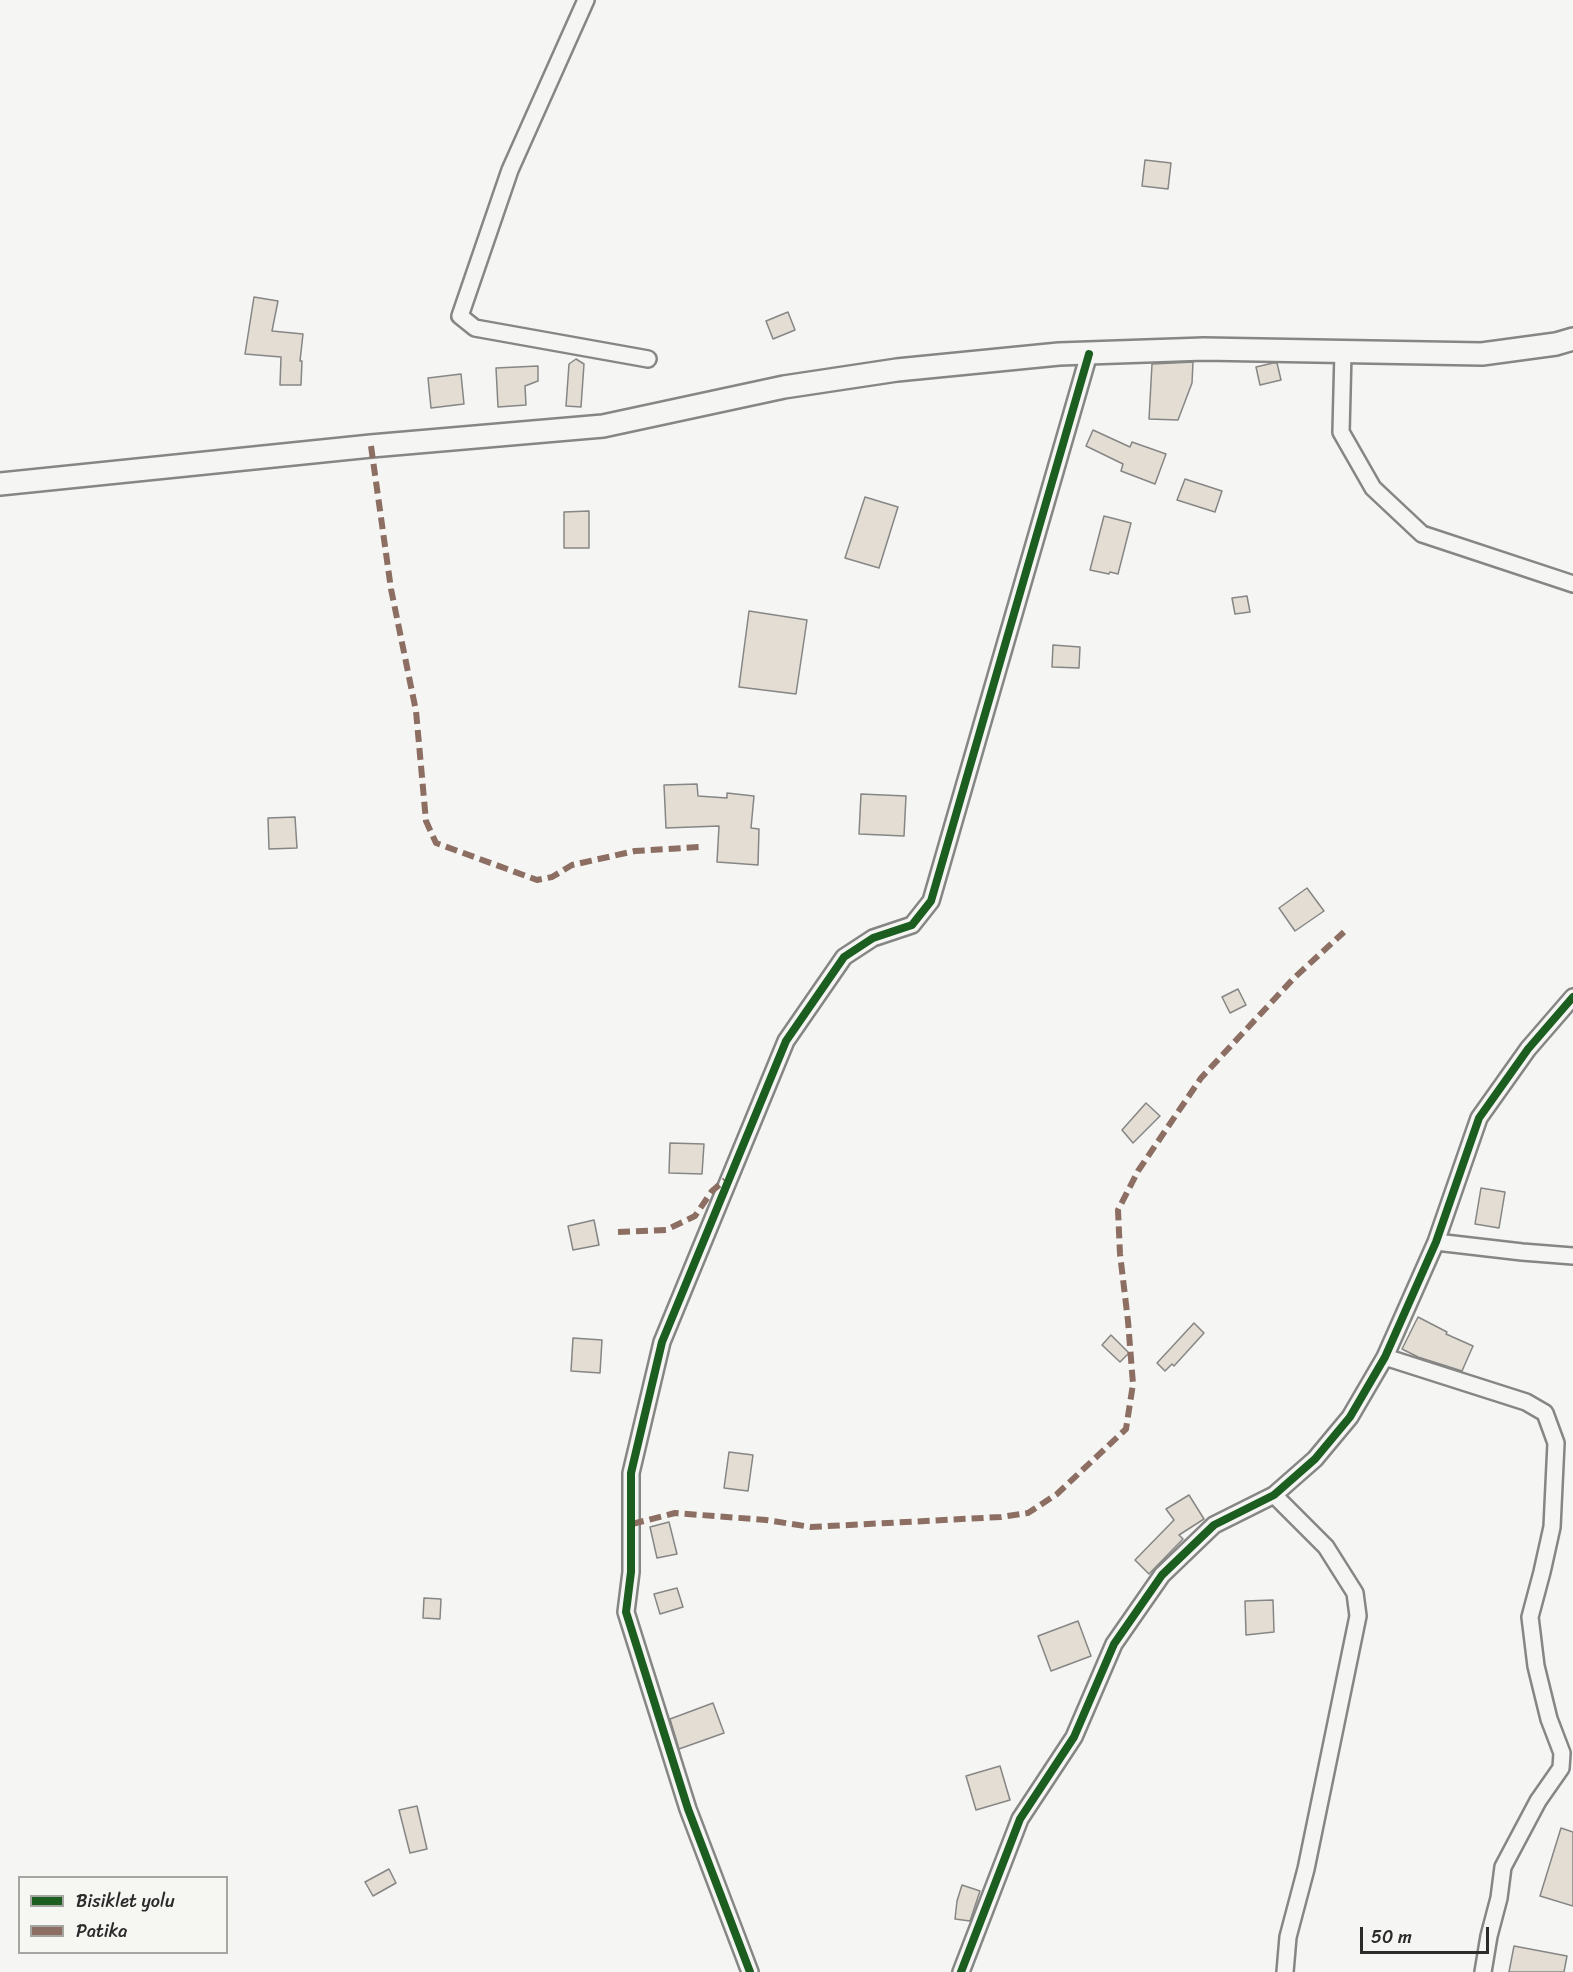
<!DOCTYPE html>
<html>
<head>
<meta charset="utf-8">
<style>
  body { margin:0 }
  #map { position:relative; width:1573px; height:1972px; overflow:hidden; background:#f5f5f3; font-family:Sriracha,sans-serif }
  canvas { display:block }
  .legend { position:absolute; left:18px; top:1876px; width:210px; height:78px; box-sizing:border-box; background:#f6f6f2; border:2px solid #a5a5a2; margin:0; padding:8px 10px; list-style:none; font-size:18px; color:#2b2b2b }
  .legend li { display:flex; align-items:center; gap:12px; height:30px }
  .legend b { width:30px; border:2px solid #a5a5a2 }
  .scale { position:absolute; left:1360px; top:1927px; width:129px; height:27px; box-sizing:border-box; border:3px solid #2b2b2b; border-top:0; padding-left:8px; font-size:18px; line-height:21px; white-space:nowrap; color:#2b2b2b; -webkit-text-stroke:4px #f6f6f2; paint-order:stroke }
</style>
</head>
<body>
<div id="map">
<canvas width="1573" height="1972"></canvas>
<ul class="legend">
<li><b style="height:8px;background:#1b5e20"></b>Bisiklet yolu</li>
<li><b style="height:8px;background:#8d6e63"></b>Patika</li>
</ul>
<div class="scale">50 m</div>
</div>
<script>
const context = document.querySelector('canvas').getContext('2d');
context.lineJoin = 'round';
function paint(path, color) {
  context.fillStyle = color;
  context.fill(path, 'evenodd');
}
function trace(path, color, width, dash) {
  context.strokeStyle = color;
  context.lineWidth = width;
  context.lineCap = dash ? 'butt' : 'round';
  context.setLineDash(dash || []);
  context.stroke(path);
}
const building = new Path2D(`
  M1145,160L1171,163L1168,189L1142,186Z
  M254,297L278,301L272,331L303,334L300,361H302L301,385H280L281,357L245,354Z
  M788,312L795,330L773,339L766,321Z
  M576,359L584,364L581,407L566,406L569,364Z
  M1193,362L1192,383L1178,420L1149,419L1152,364Z
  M1273,363H1277L1281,380L1260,385L1256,367Z
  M538,366V381L525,386L526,405L498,407L496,368Z
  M461,374L464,404L431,408L428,378Z
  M1093,430L1130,447L1132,442L1166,454L1155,484L1121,471L1123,464L1086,446Z
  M1185,479L1222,491L1215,512L1177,500Z
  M865,497L898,507L879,568L845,558Z
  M589,511V548H564V512Z
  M1104,516L1131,523L1118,574L1110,572L1109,574L1090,570Z
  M1247,596L1250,612L1235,614L1232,598Z
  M749,611L807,620L796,694L739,687Z
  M1053,645L1080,647L1079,668L1052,667Z
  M697,784L698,796L727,798V793L754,796L751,828L759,829L758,865L717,862L719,826L666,828L664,785Z
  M861,794L906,796L904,836L859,834Z
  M295,817L297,848L269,849L268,818Z
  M1307,888L1324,911L1295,931L1279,908Z
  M1238,989L1246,1005L1230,1013L1222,997Z
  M1146,1103L1160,1116L1133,1143L1122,1130Z
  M670,1143L704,1144L702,1174L669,1173Z
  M1481,1188L1505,1192L1499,1228L1475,1224Z
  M594,1220L599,1245L573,1250L568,1226Z
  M1418,1317L1447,1332L1446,1334L1473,1346L1462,1371L1418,1357L1402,1349Z
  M1194,1323L1204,1333L1174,1366L1172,1364L1165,1371L1157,1363Z
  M1111,1335L1129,1353L1120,1362L1102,1345Z
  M573,1338L602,1340L600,1373L571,1371Z
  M729,1452L753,1455L748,1491L724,1488Z
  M1189,1495L1204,1519L1179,1535L1183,1539L1149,1574L1135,1560L1174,1520L1166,1509Z
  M669,1522L677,1554L657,1558L650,1527Z
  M677,1588L683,1607L660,1614L654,1594Z
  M424,1598L441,1599L440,1619L423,1618Z
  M1273,1600L1274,1632L1246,1635L1245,1601Z
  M1078,1621L1091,1656L1051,1671L1038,1636Z
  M713,1703L724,1733L679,1749L670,1719Z
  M1000,1766L1010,1800L976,1810L966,1776Z
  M417,1806L427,1849L410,1853L399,1810Z
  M1561,1828L1573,1832V1906L1540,1896Z
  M389,1869L396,1883L373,1896L365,1882Z
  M962,1885L980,1891L970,1921L955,1919L957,1901Z
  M1514,1946L1567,1956L1564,1972H1509Z`);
paint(building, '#e3ddd4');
trace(building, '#868685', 1.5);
const street = new Path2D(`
  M586,0L510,170L460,316L475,328L648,359
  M1343,352L1341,432L1373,488L1422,534L1573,584
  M1436,1242L1522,1252L1573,1256
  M1385,1357L1526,1402L1545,1413L1556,1443L1552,1527L1542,1572L1530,1617L1536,1666L1549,1719L1562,1753L1561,1768L1538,1801L1503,1867L1499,1898L1489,1936L1483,1972
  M1274,1495L1326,1547L1355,1593L1358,1616L1306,1869L1288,1937L1285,1972
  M750,1972L688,1809L626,1612L631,1572V1473L662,1342L786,1041L844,957L873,938L912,925L931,901L1089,354
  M961,1972L1020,1819L1074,1737L1114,1644L1162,1575L1214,1525L1274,1495L1315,1459L1350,1417L1385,1357L1436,1242L1479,1118L1528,1049L1573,997`);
const secondary = new Path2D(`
  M0,484L371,446L603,426L784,387L897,370L1059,354L1204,349L1482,354L1556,344L1573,339`);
trace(street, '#868685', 20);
trace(secondary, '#868685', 26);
trace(street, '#f5f5f3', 15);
trace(secondary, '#f5f5f3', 21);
trace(new Path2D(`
  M371,446L391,589L416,711L426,821L436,843L537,880L552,877L572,865L635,851L699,847
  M618,1232L666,1230L695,1216L712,1191L725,1180
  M632,1524L675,1513L766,1520L811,1527L1001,1517L1028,1513L1057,1494L1126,1429L1133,1384L1128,1321L1120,1254L1118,1210L1138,1171L1201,1078L1294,978L1344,932`), '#8d6e63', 6, [12, 6]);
trace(new Path2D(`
  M750,1972L688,1809L626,1612L631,1572V1473L662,1342L786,1041L844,957L873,938L912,925L931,901L1089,354
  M961,1972L1020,1819L1074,1737L1114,1644L1162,1575L1214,1525L1274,1495L1315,1459L1350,1417L1385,1357L1436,1242L1479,1118L1528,1049L1573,997`), '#1b5e20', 8);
</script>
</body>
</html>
